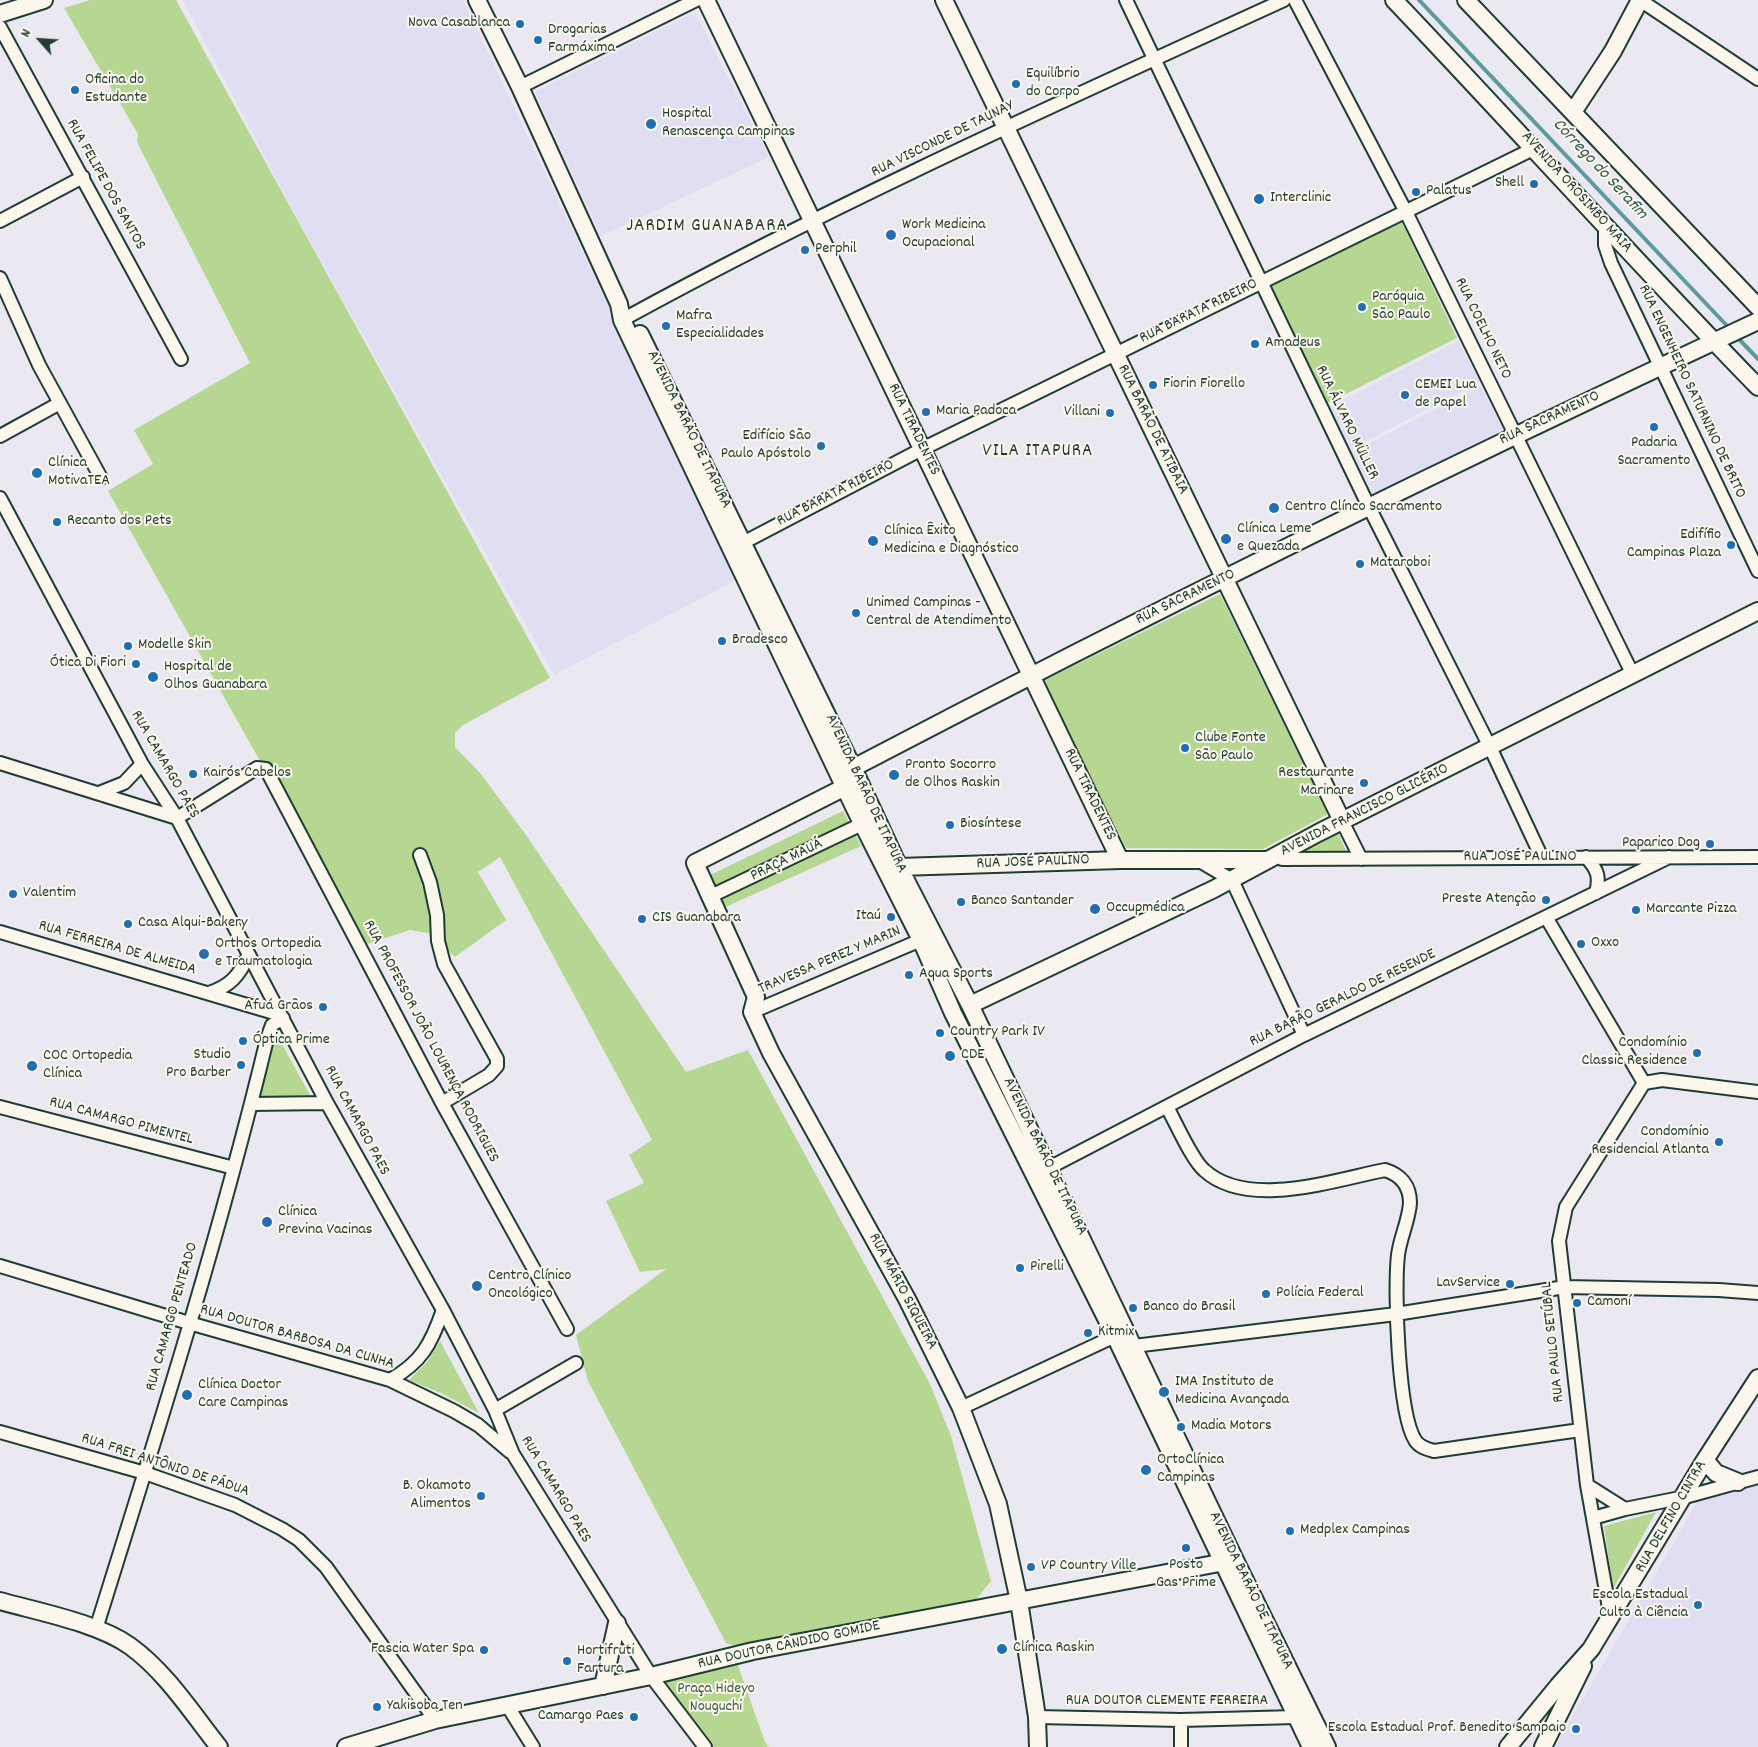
<!DOCTYPE html>
<html>
<head>
<meta charset="utf-8">
<style>
  body { margin:0 }
  #map { position:relative; width:1758px; height:1747px; overflow:hidden; background:#eae8f0; font-family:Dekko,sans-serif }
  canvas { display:block }
  .north { position:absolute; left:15px; top:15px; width:50px; height:50px; -webkit-text-stroke:4px #fbf7ec; paint-order:stroke; rotate:296deg; font-size:14px; font-weight:700; line-height:20px; text-align:center; color:#1f3d34 }
  .north::after { content:''; display:block; margin:auto; width:18px; height:22px; background:#1f3d34; clip-path:polygon(50% 0,100% 100%,50% 72%,0 100%) }
</style>
</head>
<body>
<div id="map">
<canvas width="1758" height="1747"></canvas>
<div class="north">N</div>
</div>
<script>
const context = document.querySelector('canvas').getContext('2d');
context.lineJoin = 'round';
function paint(path, color) {
  context.fillStyle = color;
  context.fill(path, 'evenodd');
}
function trace(path, color, width, dash) {
  context.strokeStyle = color;
  context.lineWidth = width;
  context.lineCap = dash ? 'butt' : 'round';
  context.setLineDash(dash || []);
  context.stroke(path);
}
function write(font, color, halo, rows, align = 'center') {
  context.font = font + ' Dekko,sans-serif';
  context.lineWidth = 4;
  context.setLineDash([]);
  context.textBaseline = 'middle';
  context.strokeStyle = halo;
  context.fillStyle = color;
  for (const [text, x, y, turn = 0] of rows) {
    context.save();
    context.translate(x, y);
    context.rotate((+turn || 0) * Math.PI / 180);
    context.textAlign = isNaN(turn) ? turn : align;
    if (halo) context.strokeText(text, 0, 0);
    context.fillText(text, 0, 0);
    context.restore();
  }
}
paint(new Path2D(`
  M183,0H463L738,579L554,675L297,218Z
  M695,12L769,157L601,236L535,92Z
  M1458,341L1480,382L1351,449L1330,407Z
  M1481,386L1503,429L1374,495L1352,452Z
  M1758,1484V1747H1555L1699,1499Z`), '#dfdef2');
paint(new Path2D(`
  M90,0H176L550,678L463,725L455,733V747L481,774L526,835L686,1072L748,1050L930,1384L951,1436L991,1581L975,1601L753,1651L726,1643L588,1381L576,1335L666,1269L640,1272L606,1201L644,1183L629,1155L652,1140L500,857L478,872L506,920L455,957L428,933L410,930L367,944L264,768L108,491L153,464L134,430L250,363L137,142L138,134L64,8Z
  M1400,218L1457,338L1328,403L1271,286Z
  M1220,594L1328,814L1263,849L1126,848L1043,681Z
  M843,811L861,846L721,909L706,877Z
  M1338,833L1346,851L1301,852Z
  M272,1026L310,1095L254,1099Z
  M440,1341L479,1413L441,1393L409,1380L427,1362Z
  M1656,1512L1613,1589L1604,1526Z
  M737,1663L765,1742L769,1747H714L658,1676Z`), '#b6d791');
trace(new Path2D(`
  M1419,0L1731,330
  M1735,335L1758,359`), '#5d9a9b', 4);
const minor = new Path2D(`
  M1126,0L1369,507L1490,747L1542,858
  M1295,0L1405,210L1633,675
  M1640,0L1758,79
  M0,27L181,359
  M520,87L696,0
  M0,221L83,177
  M1605,224V245L1611,263L1758,571
  M0,278L39,365L101,478
  M622,320C837,202 1061,102 1284,0
  M0,436L60,403
  M0,498L142,764L177,818L327,1103L443,1310L495,1410L513,1454L651,1676L705,1747
  M735,547L922,449L1535,148
  M0,763L177,818L257,768L266,769L442,1103L567,1329
  M99,793L124,783L142,764
  M1342,821L1361,859
  M420,855L430,882L437,915L438,941L444,964L497,1059V1066L489,1075L442,1103
  M1586,857C1598,870 1600,877 1596,893
  M1282,859L1758,857
  M1198,860L1232,880L1304,1035
  M711,896L862,824
  M1546,917L1644,1083
  M0,932L281,1015
  M209,993C230,986 239,976 248,956
  M752,1012L921,940
  M1644,1083L1662,1080L1758,1092
  M251,1104L327,1103
  M0,1107L234,1168
  M1167,1107C1176,1123 1192,1160 1204,1170C1247,1210 1334,1180 1385,1170C1401,1175 1410,1186 1410,1203C1409,1220 1400,1238 1398,1255C1394,1290 1398,1413 1415,1440C1419,1447 1427,1449 1434,1451L1580,1430
  M1041,1172L1304,1035L1669,857
  M0,1266L189,1323L390,1380L454,1411L478,1425L510,1452
  M1134,1346L1396,1314L1565,1287L1719,1290L1758,1293
  M390,1380C422,1362 431,1344 443,1310
  M961,1408L1115,1336
  M495,1410L576,1363
  M0,1432L145,1473L235,1505L282,1529L299,1540L326,1567L435,1720
  M1587,1485L1625,1509
  M1593,1518L1625,1509L1685,1497L1758,1477
  M1611,1619L1587,1485L1559,1241L1566,1207L1644,1083
  M96,1629C157,1434 219,1238 267,1039L272,1025L283,1018
  M507,1705L533,1747
  M1037,1717L1181,1720L1296,1717
  M1181,1747V1720`);
const major = new Path2D(`
  M477,0L520,87L619,304L622,320L856,811L921,940L953,1013L1115,1336L1311,1747
  M706,0L1120,860
  M944,0L1342,821
  M1394,0C1516,128 1634,260 1758,387
  M1466,0L1758,307
  M0,14L44,0
  M1573,112L1613,51L1640,0
  M640,334L853,768L899,867L970,1005L1235,1560L1327,1747
  M891,871L899,867L1120,860H1268
  M970,1005L1214,889L1318,833L1758,611
  M1705,1460L1716,1473L1738,1482
  M0,1601C39,1612 98,1623 130,1646C166,1672 192,1713 219,1747
  M603,1686L617,1623
  M346,1747L435,1720L651,1676L753,1651L1230,1561
  M1038,1747L1037,1717L1019,1601L998,1504L961,1408L907,1299L771,1053L752,1012L756,997L695,863L845,787L853,768C1151,612 1453,463 1758,321
  M1508,1747L1558,1686L1591,1649L1705,1460L1758,1378
  M1543,1747L1583,1666`);
trace(minor, '#1f3d34', 16);
trace(major, '#1f3d34', 20);
trace(minor, '#fbf7ec', 12);
trace(major, '#fbf7ec', 16);
for (const [x, y, r, color] of [
  [520,24,5,"#1f6fb2"],
  [538,40,5,"#1f6fb2"],
  [1016,84,5,"#1f6fb2"],
  [75,90,5,"#1f6fb2"],
  [651,124,6,"#1f6fb2"],
  [1534,184,5,"#1f6fb2"],
  [1416,192,5,"#1f6fb2"],
  [1259,199,6,"#1f6fb2"],
  [891,235,6,"#1f6fb2"],
  [805,250,5,"#1f6fb2"],
  [1362,307,5,"#1f6fb2"],
  [666,326,5,"#1f6fb2"],
  [1255,344,5,"#1f6fb2"],
  [1153,385,5,"#1f6fb2"],
  [1405,395,5,"#1f6fb2"],
  [926,412,5,"#1f6fb2"],
  [1110,413,5,"#1f6fb2"],
  [1654,427,5,"#1f6fb2"],
  [821,446,5,"#1f6fb2"],
  [37,473,6,"#1f6fb2"],
  [1274,508,6,"#1f6fb2"],
  [57,522,5,"#1f6fb2"],
  [1226,539,6,"#1f6fb2"],
  [873,541,6,"#1f6fb2"],
  [1731,545,5,"#1f6fb2"],
  [1360,564,5,"#1f6fb2"],
  [856,613,5,"#1f6fb2"],
  [722,641,5,"#1f6fb2"],
  [128,646,5,"#1f6fb2"],
  [136,664,5,"#1f6fb2"],
  [153,677,6,"#1f6fb2"],
  [1185,748,5,"#1f6fb2"],
  [193,774,5,"#1f6fb2"],
  [894,775,6,"#1f6fb2"],
  [1364,783,5,"#1f6fb2"],
  [950,825,5,"#1f6fb2"],
  [1710,844,5,"#1f6fb2"],
  [13,894,5,"#1f6fb2"],
  [1546,900,5,"#1f6fb2"],
  [961,902,5,"#1f6fb2"],
  [1095,909,6,"#1f6fb2"],
  [1636,910,5,"#1f6fb2"],
  [891,917,5,"#1f6fb2"],
  [642,919,5,"#1f6fb2"],
  [128,924,5,"#1f6fb2"],
  [1581,944,5,"#1f6fb2"],
  [204,954,6,"#1f6fb2"],
  [909,975,5,"#1f6fb2"],
  [323,1007,5,"#1f6fb2"],
  [940,1033,5,"#1f6fb2"],
  [243,1041,5,"#1f6fb2"],
  [1697,1053,5,"#1f6fb2"],
  [950,1056,6,"#1f6fb2"],
  [241,1065,5,"#1f6fb2"],
  [32,1066,6,"#1f6fb2"],
  [1719,1142,5,"#1f6fb2"],
  [267,1222,6,"#1f6fb2"],
  [1020,1268,5,"#1f6fb2"],
  [1510,1284,5,"#1f6fb2"],
  [477,1286,6,"#1f6fb2"],
  [1266,1294,5,"#1f6fb2"],
  [1577,1303,5,"#1f6fb2"],
  [1133,1308,5,"#1f6fb2"],
  [1088,1333,5,"#1f6fb2"],
  [1164,1392,6,"#1f6fb2"],
  [187,1395,6,"#1f6fb2"],
  [1181,1427,5,"#1f6fb2"],
  [1146,1470,6,"#1f6fb2"],
  [481,1496,5,"#1f6fb2"],
  [1290,1531,5,"#1f6fb2"],
  [1186,1548,5,"#1f6fb2"],
  [1031,1567,5,"#1f6fb2"],
  [1698,1605,5,"#1f6fb2"],
  [1002,1649,6,"#1f6fb2"],
  [484,1650,5,"#1f6fb2"],
  [567,1661,5,"#1f6fb2"],
  [377,1707,5,"#1f6fb2"],
  [634,1717,5,"#1f6fb2"],
  [1576,1729,5,"#1f6fb2"]
]) {
  const dot = new Path2D();
  dot.arc(x, y, r, 0, 2 * Math.PI);
  context.fillStyle = color;
  context.fill(dot);
  trace(dot, '#fbf7ec', 2);
}
write('16px', '#1f3d34', '#fbf7ec', [
  ["Nova Casablanca",510,24,"right"],
  ["Drogarias",548,31],
  ["Farmáxima",548,49],
  ["Equilíbrio",1026,75],
  ["do Corpo",1026,93],
  ["Oficina do",85,81],
  ["Estudante",85,99],
  ["Hospital",662,115],
  ["Renascença Campinas",662,133],
  ["Shell",1524,184,"right"],
  ["Palatus",1426,192],
  ["Interclinic",1270,199],
  ["Work Medicina",902,226],
  ["Ocupacional",902,244],
  ["Perphil",815,250],
  ["Paróquia",1372,298],
  ["São Paulo",1372,316],
  ["Mafra",676,317],
  ["Especialidades",676,335],
  ["Amadeus",1265,344],
  ["Fiorin Fiorello",1163,385],
  ["CEMEI Lua",1415,386],
  ["de Papel",1415,404],
  ["Maria Padoca",936,412],
  ["Villani",1100,413,"right"],
  ["Edifício São",811,437,"right"],
  ["Paulo Apóstolo",811,455,"right"],
  ["Padaria",1654,444,"center"],
  ["Sacramento",1654,462,"center"],
  ["Clínica",48,464],
  ["MotivaTEA",48,482],
  ["Centro Clínco Sacramento",1285,508],
  ["Recanto dos Pets",67,522],
  ["Clínica Leme",1237,530],
  ["e Quezada",1237,548],
  ["Clínica Êxito",884,532],
  ["Medicina e Diagnóstico",884,550],
  ["Edifífio",1721,536,"right"],
  ["Campinas Plaza",1721,554,"right"],
  ["Mataroboi",1370,564],
  ["Unimed Campinas -",866,604],
  ["Central de Atendimento",866,622],
  ["Bradesco",732,641],
  ["Modelle Skin",138,646],
  ["Ótica Di Fiori",126,664,"right"],
  ["Hospital de",164,668],
  ["Olhos Guanabara",164,686],
  ["Clube Fonte",1195,739],
  ["São Paulo",1195,757],
  ["Pronto Socorro",905,766],
  ["de Olhos Raskin",905,784],
  ["Kairós Cabelos",203,774],
  ["Restaurante",1354,774,"right"],
  ["Marinare",1354,792,"right"],
  ["Biosíntese",960,825],
  ["Paparico Dog",1700,844,"right"],
  ["Valentim",23,894],
  ["Preste Atenção",1536,900,"right"],
  ["Banco Santander",971,902],
  ["Occupmédica",1106,909],
  ["Marcante Pizza",1646,910],
  ["Itaú",881,917,"right"],
  ["CIS Guanabara",652,919],
  ["Casa Alqui-Bakery",138,924],
  ["Oxxo",1591,944],
  ["Orthos Ortopedia",215,945],
  ["e Traumatologia",215,963],
  ["Aqua Sports",919,975],
  ["Afuá Grãos",313,1007,"right"],
  ["Country Park IV",950,1033],
  ["Óptica Prime",253,1041],
  ["Condomínio",1687,1044,"right"],
  ["Classic Residence",1687,1062,"right"],
  ["Studio",231,1056,"right"],
  ["Pro Barber",231,1074,"right"],
  ["CDE",961,1056],
  ["COC Ortopedia",43,1057],
  ["Clínica",43,1075],
  ["Condomínio",1709,1133,"right"],
  ["Residencial Atlanta",1709,1151,"right"],
  ["Clínica",278,1213],
  ["Previna Vacinas",278,1231],
  ["Pirelli",1030,1268],
  ["Centro Clínico",488,1277],
  ["Oncológico",488,1295],
  ["LavService",1500,1284,"right"],
  ["Polícia Federal",1276,1294],
  ["Camoní",1587,1303],
  ["Banco do Brasil",1143,1308],
  ["Kitmix",1098,1333],
  ["IMA Instituto de",1175,1383],
  ["Medicina Avançada",1175,1401],
  ["Clínica Doctor",198,1386],
  ["Care Campinas",198,1404],
  ["Madia Motors",1191,1427],
  ["OrtoClínica",1157,1461],
  ["Campinas",1157,1479],
  ["B. Okamoto",471,1487,"right"],
  ["Alimentos",471,1505,"right"],
  ["Medplex Campinas",1300,1531],
  ["Posto",1186,1566,"center"],
  ["Gas Prime",1186,1584,"center"],
  ["VP Country Ville",1041,1567],
  ["Escola Estadual",1688,1596,"right"],
  ["Culto à Ciência",1688,1614,"right"],
  ["Clínica Raskin",1013,1649],
  ["Fascia Water Spa",474,1650,"right"],
  ["Hortifruti",577,1652],
  ["Fartura",577,1670],
  ["Yakisoba Ten",387,1707],
  ["Camargo Paes",624,1717,"right"],
  ["Escola Estadual Prof. Benedito Sampaio",1566,1729,"right"]
], 'left');
write('16px', '#1f3d34', '#fbf7ec', [
  ["RUA VISCONDE DE TAUNAY",943,140,-26],
  ["RUA FELIPE DOS SANTOS",105,185,61],
  ["AVENIDA OROSIMBO MAIA",1576,193,48],
  ["RUA BARATA RIBEIRO",1199,312,-26],
  ["RUA COELHO NETO",1482,329,64],
  ["RUA ENGENHEIRO SATURNINO DE BRITO",1691,392,65],
  ["RUA SACRAMENTO",1550,419,-25],
  ["RUA ÁLVARO MÜLLER",1346,423,64],
  ["AVENIDA BARÃO DE ITAPURA",688,430,64],
  ["RUA TIRADENTES",913,430,64],
  ["RUA BARÃO DE ATIBAIA",1152,430,64],
  ["RUA BARATA RIBEIRO",836,494,-27],
  ["RUA SACRAMENTO",1186,598,-26],
  ["RUA CAMARGO PAES",164,765,60],
  ["AVENIDA BARÃO DE ITAPURA",865,794,65],
  ["RUA TIRADENTES",1089,795,64],
  ["AVENIDA FRANCISCO GLICÉRIO",1365,811,-27],
  ["RUA JOSÉ PAULINO",1520,858],
  ["PRAÇA MAUÁ",787,861,-26],
  ["RUA JOSÉ PAULINO",1033,863,-2],
  ["RUA FERREIRA DE ALMEIDA",117,949,16],
  ["TRAVESSA PEREZ Y MARIN",830,961,-23],
  ["RUA BARÃO GERALDO DE RESENDE",1343,999,-26],
  ["RUA PROFESSOR JOÃO LOURENÇA RODRIGUES",430,1042,62],
  ["RUA CAMARGO PAES",356,1121,62],
  ["RUA CAMARGO PIMENTEL",121,1122,15],
  ["AVENIDA BARÃO DE ITAPURA",1044,1157,64],
  ["RUA MÁRIO SIQUEIRA",902,1292,62],
  ["RUA CAMARGO PENTEADO",173,1317,-74],
  ["RUA DOUTOR BARBOSA DA CUNHA",297,1338,16],
  ["RUA PAULO SETÚBAL",1554,1342,-96],
  ["RUA FREI ANTÔNIO DE PÁDUA",165,1466,18],
  ["RUA CAMARGO PAES",555,1490,59],
  ["RUA DELFINO CINTRA",1672,1517,-60],
  ["AVENIDA BARÃO DE ITAPURA",1250,1591,64],
  ["RUA DOUTOR CÂNDIDO GOMIDE",789,1646,-12],
  ["RUA DOUTOR CLEMENTE FERREIRA",1167,1702]
]);
write('16px', '#3d5c47', '#fbf7ec', [
  ["Praça Hideyo",716,1690],
  ["Nouguchi",716,1708]
]);
write('italic 18px', '#345c56', '#fbf7ec', [
  ["Córrego do Serafim",1599,170,47]
]);
context.letterSpacing = '1px';
write('19px', '#1f3d34', '#fbf7ec', [
  ["JARDIM GUANABARA",707,227],
  ["VILA ITAPURA",1038,452]
]);
context.letterSpacing = '0px';
</script>
</body>
</html>
